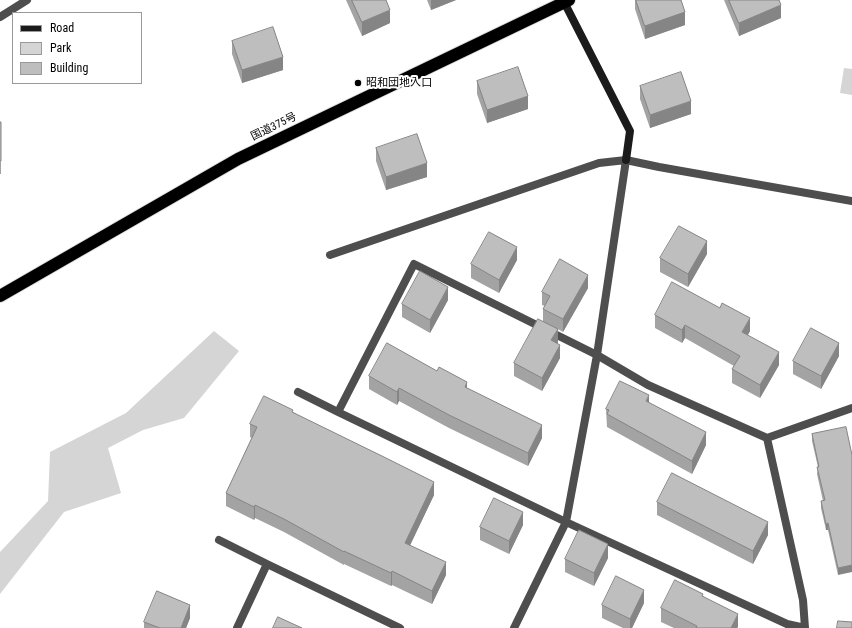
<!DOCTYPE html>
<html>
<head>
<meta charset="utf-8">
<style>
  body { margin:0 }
  #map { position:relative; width:852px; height:628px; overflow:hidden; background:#fff; font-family:"Roboto Condensed",sans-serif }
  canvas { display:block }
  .legend { position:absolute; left:12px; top:12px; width:130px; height:72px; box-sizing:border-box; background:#fff; border:1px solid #999; margin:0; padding:5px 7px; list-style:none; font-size:12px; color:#000 }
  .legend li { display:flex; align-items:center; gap:8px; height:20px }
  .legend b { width:20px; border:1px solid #999 }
</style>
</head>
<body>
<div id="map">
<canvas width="852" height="628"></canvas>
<ul class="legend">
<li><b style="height:5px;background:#1b1b1b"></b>Road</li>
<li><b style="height:11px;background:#d5d5d5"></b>Park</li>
<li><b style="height:11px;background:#bebebe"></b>Building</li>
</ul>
</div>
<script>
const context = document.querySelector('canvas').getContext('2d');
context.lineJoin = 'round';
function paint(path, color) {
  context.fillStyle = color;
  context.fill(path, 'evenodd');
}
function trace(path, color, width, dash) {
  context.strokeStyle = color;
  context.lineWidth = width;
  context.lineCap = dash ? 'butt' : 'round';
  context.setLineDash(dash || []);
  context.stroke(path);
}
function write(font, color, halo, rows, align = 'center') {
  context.font = font + ' "Roboto Condensed","Noto Sans JP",sans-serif';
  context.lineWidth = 4;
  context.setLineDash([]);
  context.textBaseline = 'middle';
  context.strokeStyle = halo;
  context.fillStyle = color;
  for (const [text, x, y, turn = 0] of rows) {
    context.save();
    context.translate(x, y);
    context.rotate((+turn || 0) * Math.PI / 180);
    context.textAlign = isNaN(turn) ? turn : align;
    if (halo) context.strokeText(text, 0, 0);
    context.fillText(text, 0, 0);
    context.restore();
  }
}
paint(new Path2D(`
  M844,68L852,69V95L840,93Z
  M214,331L239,351L184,418L143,430L108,448L121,493L64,512L0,594V552L48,501L50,452L126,413Z`), '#d5d5d5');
const highway = new Path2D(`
  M0,296L238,159L569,0`);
trace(highway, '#dbdbdb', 14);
trace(new Path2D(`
  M0,17L27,0
  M330,255L599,163L626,160L659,167L852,201
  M298,392L338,412
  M767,438L852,408
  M219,540L267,564
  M237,628L267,564L400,628
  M514,628L566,522L597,355L626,160
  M805,628L803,600L767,438L648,385L597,355L414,264L338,412L566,522L787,624L805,628`), '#4e4e4e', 8);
trace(new Path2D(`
  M563,0L630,131L626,160`), '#1b1b1b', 8);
trace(highway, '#000', 12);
paint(new Path2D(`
  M346,0H386L390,23L362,36Z
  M427,0H456L431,10Z
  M635,0H681L685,25L645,39L635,9Z
  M724,0H779L781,18L739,36Z
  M232,41L283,70L242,83L232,54Z
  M477,81L528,109L487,123L477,94Z
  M640,86L691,114L650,128L640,99Z
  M0,122H1V174H0Z
  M376,148L427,177L386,190L376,161Z
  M707,254L688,287L660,272V258Z
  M517,260L499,293L471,278V264Z
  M588,288L563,332L558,329V342L557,344L560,358L542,391L514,376V363L543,321V309L545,306L542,305V292Z
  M448,300L430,333L402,317V304Z
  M655,315L750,331L748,335L779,365L760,398L732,383V369L734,366L685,338L682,343L655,328Z
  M839,356L821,389L793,374V361Z
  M369,376L467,388L542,438L528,466L449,428L399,401L397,405L369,389Z
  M649,403L706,445L692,474L607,427L606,409Z
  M293,412L434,495L410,545L446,575L432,604L392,585L391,586L344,564V565L284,532L255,518L254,520L226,506V493L252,438L250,437V424Z
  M846,427L838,575L828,530H826L821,508V501H823L817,474L818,467L812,441V434Z
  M657,502L768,535L753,564L657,515Z
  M523,525L509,554L480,540V527Z
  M608,558L594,586L565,572V559Z
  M703,596L738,627L737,628H674L661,622V608Z
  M644,603L632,628H623L602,618V605Z
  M190,618L186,628H144V622Z`), '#a3a3a3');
paint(new Path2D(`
  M431,0H456L431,10Z
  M781,5V18L739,36V23Z
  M390,10V23L362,36V22Z
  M685,12V25L645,39V26Z
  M283,57V70L242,83V70Z
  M528,96V109L487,123V110Z
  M691,101V114L650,128V115Z
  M427,163V177L386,190V177Z
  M707,241V254L688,287V274Z
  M517,247V260L499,293V280Z
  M588,275V288L563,332V319Z
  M448,287V300L430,333V320Z
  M750,318V331L742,345V332Z
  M685,325V338L682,343V330Z
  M558,329V342L551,353V340Z
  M839,343V356L821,389V376Z
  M560,345V358L542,391V378Z
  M779,352V365L760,398V385Z
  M467,382V396L465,387Z
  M399,388V401L397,405V392Z
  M649,395V408L646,401Z
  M542,425V438L528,466V453Z
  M706,432V445L692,474V461Z
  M434,482V495L405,556V543Z
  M255,505V518L254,520V507Z
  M523,512V525L509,554V541Z
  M768,522V535L753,564V551Z
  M828,523V530H826V524Z
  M608,544V558L594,586V573Z
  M446,562V575L432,604V591Z
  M852,565V572L838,575V568Z
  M392,571V585L391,586V573Z
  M644,590V603L632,628H630V619Z
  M190,605V618L186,628H181Z
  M738,614V627L737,628H731Z`), '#858585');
const building = new Path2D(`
  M352,0H386L390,10L362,22Z
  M636,0H681L685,12L645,26Z
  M729,0H779L781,5L739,23Z
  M273,27L283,57L242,70L232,41Z
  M518,67L528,96L487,110L477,81Z
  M681,72L691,101L650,115L640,86Z
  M0,122H1V161H0Z
  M417,134L427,163L386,177L376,148Z
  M679,226L707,241L688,274L660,258Z
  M489,232L517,247L499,280L471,264Z
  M560,259L588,275L563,319L543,309L550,296L542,292Z
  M420,271L448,287L430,320L402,304Z
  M672,282L720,308L722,303L750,318L742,332L779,352L760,385L732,369L740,356L685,325L682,330L655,315Z
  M538,319L558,329L551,340L560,345L542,378L514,363Z
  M811,328L839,343L821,376L793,361Z
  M387,343L437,371L439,367L467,382L465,387L542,425L528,453L449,415L399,388L397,392L369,376Z
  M620,381L649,395L646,401L706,432L692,461L607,414L609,410L606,409Z
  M264,396L293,410L292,412L386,458L434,482L405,543L446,562L432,591L392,571L391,573L344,551V552L284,519L255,505L254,507L226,493L257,427L250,424Z
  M846,427L852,455V565L838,568L828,523L826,524L821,501L825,500L817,467H819L812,434Z
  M672,473L768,522L753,551L657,502Z
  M494,498L523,512L509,541L480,527Z
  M579,530L608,544L594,573L565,559Z
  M616,576L644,590L630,619L602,605Z
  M675,580L703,594L702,596L738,614L731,628H696L697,626L661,608Z
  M157,591L190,605L181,628H160L144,622Z
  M278,617L302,628H273Z
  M838,621L852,622V628H837Z`);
paint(building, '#bebebe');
trace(building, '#858585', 1);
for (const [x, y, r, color] of [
  [358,83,4,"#000"]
]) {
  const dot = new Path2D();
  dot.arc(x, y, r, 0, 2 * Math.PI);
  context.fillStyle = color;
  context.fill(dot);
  trace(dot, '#fff', 1.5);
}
write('11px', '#000', '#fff', [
  ["昭和団地入口",366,83]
], 'left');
write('11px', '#000', '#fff', [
  ["国道375号",274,127,-26]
]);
</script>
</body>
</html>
